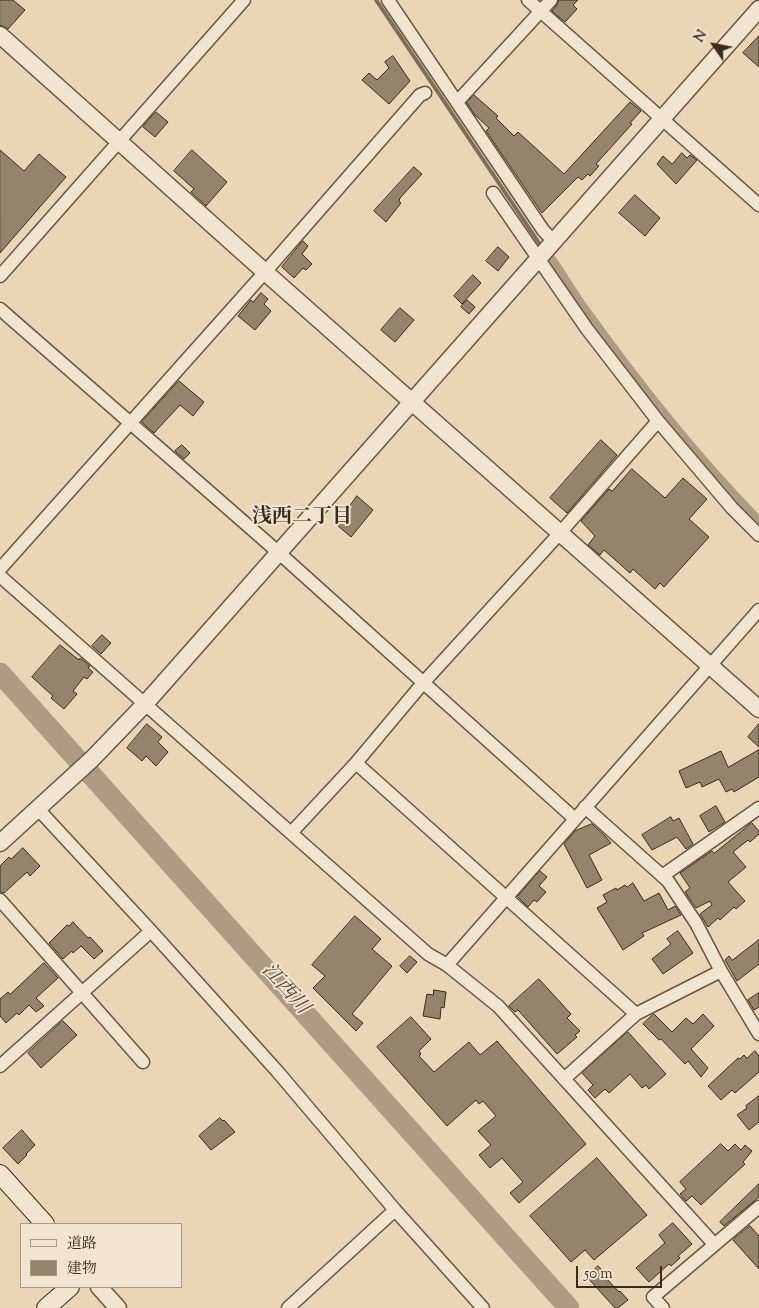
<!DOCTYPE html>
<html>
<head>
<meta charset="utf-8">
<style>
  body { margin:0 }
  #map { position:relative; width:759px; height:1308px; overflow:hidden; background:#ead5b6; font-family:"Sorts Mill Goudy","Noto Serif JP",serif }
  canvas { display:block }
  .legend { position:absolute; left:20px; top:1223px; width:162px; height:65px; box-sizing:border-box; background:#f1e4d0; border:1px solid #a89a88; margin:0; padding:6px 9px; list-style:none; font-size:15px; color:#3b2b1b }
  .legend li { display:flex; align-items:center; gap:10px; height:25px }
  .legend b { width:25px; border:1px solid #a89a88 }
  .north { position:absolute; left:689px; top:20px; width:50px; height:50px; -webkit-text-stroke:4px #f1e4d0; paint-order:stroke; rotate:303deg; font-size:14px; font-weight:700; line-height:20px; text-align:center; color:#3b2b1b }
  .north::after { content:''; display:block; margin:auto; width:18px; height:22px; background:#3b2b1b; clip-path:polygon(50% 0,100% 100%,50% 72%,0 100%) }
  .scale { position:absolute; left:576px; top:1266px; width:86px; height:22px; box-sizing:border-box; border:2px solid #3b2b1b; border-top:0; padding-left:6px; font-size:15px; line-height:18px; white-space:nowrap; color:#3b2b1b; -webkit-text-stroke:4px #f1e4d0; paint-order:stroke }
</style>
</head>
<body>
<div id="map">
<canvas width="759" height="1308"></canvas>
<ul class="legend">
<li><b style="height:6px;background:#f1e4d0"></b>道路</li>
<li><b style="height:14px;background:#96836c"></b>建物</li>
</ul>
<div class="north">N</div>
<div class="scale">50 m</div>
</div>
<script>
const context = document.querySelector('canvas').getContext('2d');
context.lineJoin = 'round';
function trace(path, color, width, dash) {
  context.strokeStyle = color;
  context.lineWidth = width;
  context.lineCap = dash ? 'butt' : 'round';
  context.setLineDash(dash || []);
  context.stroke(path);
}
function paint(path, color) {
  context.fillStyle = color;
  context.fill(path, 'evenodd');
}
function write(font, color, halo, rows, align = 'center') {
  context.font = font + ' "Sorts Mill Goudy","Noto Serif JP",serif';
  context.lineWidth = 4;
  context.setLineDash([]);
  context.textBaseline = 'middle';
  context.strokeStyle = halo;
  context.fillStyle = color;
  for (const [text, x, y, turn = 0] of rows) {
    context.save();
    context.translate(x, y);
    context.rotate((+turn || 0) * Math.PI / 180);
    context.textAlign = isNaN(turn) ? turn : align;
    if (halo) context.strokeText(text, 0, 0);
    context.fillText(text, 0, 0);
    context.restore();
  }
}
trace(new Path2D(`
  M376,0L539,243`), '#806e58', 4);
trace(new Path2D(`
  M551,261C561,275 570,291 580,305C635,382 693,456 759,523`), '#ae9b81', 12);
trace(new Path2D(`
  M0,673L569,1308`), '#ae9b81', 21);
const building = new Path2D(`
  M0,0H13L25,10L8,29L0,25Z
  M559,0H578L573,5L577,9L565,22L552,11L557,5Z
  M759,36V67L743,53Z
  M393,56L410,81L389,104L362,80L369,73L377,80L389,68L385,62Z
  M474,95L498,116L496,118L514,136L518,132L564,174L630,102L641,111L630,123L632,124L596,164L599,166L590,176L588,174L582,180L578,177L542,213L486,131L489,128L475,115L467,103Z
  M156,112L168,122L155,137L143,127Z
  M0,150L24,171L39,154L66,177L0,253Z
  M192,150L227,182L206,206L191,192L194,189L174,171Z
  M682,153L687,158L690,155L697,160L676,184L657,164L663,156L672,164Z
  M414,167L422,174L400,198L399,201L401,203L386,222L374,211Z
  M635,195L660,218L645,236L619,213Z
  M303,241L308,246L302,254L312,264L306,270L303,268L294,278L282,267Z
  M498,247L509,257L498,271L486,261Z
  M473,275L481,283L462,304L454,296Z
  M261,293L268,299L264,304L271,311L255,330L238,316L251,300L253,302Z
  M467,300L475,307L469,314L461,307Z
  M400,308L414,320L395,342L381,330Z
  M179,381L204,402L193,416L180,405L154,433L142,422Z
  M601,440L617,455L567,513L550,498Z
  M182,445L190,453L184,459L175,451Z
  M632,469L665,498L683,478L707,499L689,519L709,537L664,587L660,583L655,589L633,569L630,573L604,550L600,555L588,545L595,536L581,521L609,489L612,491Z
  M357,496L373,510L351,537L337,525Z
  M102,635L111,643L101,654L92,646Z
  M60,645L79,660L80,658L90,666L88,668L93,672L87,679L84,677L73,691L77,694L64,709L51,698L53,696L32,677Z
  M147,724L162,737L158,742L168,752L156,766L146,756L142,761L127,748Z
  M759,724V747L748,737Z
  M759,750V777L734,792L732,789L726,792L719,779L702,787L700,782L686,788L679,771L721,751L728,767Z
  M716,806L725,822L709,832L700,816Z
  M671,817L673,821L679,818L693,844L686,849L677,837L652,850L642,835Z
  M752,823L759,831V834L750,842L748,840L733,852L746,867L728,882L745,901L736,909L734,907L720,920L718,918L708,927L700,914L712,905L710,901L696,908L685,892L690,888L680,873L712,851L714,853Z
  M592,824L605,836L611,843L589,855L602,880L587,888L564,844L575,831Z
  M23,848L40,866L30,876L27,872L4,893L0,892V866L9,857L11,859Z
  M540,871L547,877L539,886L546,892L537,902L534,900L528,907L518,897Z
  M633,883L644,901L659,893L668,910L675,906L681,915L642,933L644,936L623,950L597,908L607,902L603,895L616,888L617,890L625,885L627,887Z
  M355,916L381,939L372,949L392,966L352,1014L363,1023L356,1031L313,988L325,976L312,965Z
  M73,922L88,938L90,937L103,951L94,959L81,946L73,953L72,951L63,959L49,943L67,925L69,926Z
  M678,931L693,953L663,974L652,959L671,944L667,939Z
  M759,940V964L737,981L725,960L729,956L732,960Z
  M410,956L417,962L407,973L400,966Z
  M44,963L58,978L36,998L44,1006L36,1012L29,1005L19,1015L17,1013L6,1023L0,1016V999L8,992L10,994Z
  M539,979L571,1014L567,1018L580,1031L575,1035L577,1037L557,1054L518,1010L515,1012L509,1006Z
  M434,990L446,992L444,1008L441,1007L440,1019L423,1016L427,994L433,995Z
  M759,993V1007L754,1010L748,1000Z
  M654,1014L672,1032L686,1018L693,1024L703,1014L714,1026L691,1049L708,1068L701,1077L688,1061L685,1064L661,1039L659,1040L643,1024Z
  M411,1017L431,1039L419,1051L421,1054L419,1056L434,1072L469,1042L480,1055L497,1041L586,1144L519,1203L510,1193L523,1182L502,1158L490,1168L479,1155L491,1145L478,1131L496,1116L483,1101L479,1104L476,1100L447,1126L377,1047Z
  M63,1021L77,1035L41,1068L28,1053Z
  M628,1032L666,1074L649,1089L646,1085L642,1088L630,1074L609,1093L605,1089L595,1098L588,1090L593,1085L582,1073Z
  M755,1051L759,1056V1072L735,1093L732,1090L721,1100L708,1086L738,1058L740,1059L744,1055L747,1058Z
  M759,1096V1122L749,1130L737,1115L747,1108L746,1106Z
  M220,1118L223,1121L224,1120L235,1132L211,1150L199,1136Z
  M22,1130L35,1145L26,1154L27,1155L18,1164L3,1148Z
  M721,1144L728,1151L735,1144L741,1150L745,1145L752,1151L743,1162L745,1164L701,1205L692,1196L686,1201L680,1194L686,1189L680,1182Z
  M597,1158L647,1215L594,1260L585,1250L571,1262L530,1216Z
  M759,1184V1197L724,1226L720,1222Z
  M673,1223L692,1244L678,1256L680,1258L671,1266L669,1264L649,1282L636,1268L665,1243L659,1235Z
  M750,1226L759,1236V1269L733,1240Z
  M598,1266L608,1276L606,1278L619,1292L620,1291L628,1300L618,1308H615L587,1277Z`);
paint(building, '#96836c');
trace(building, '#3b2b1b', 1);
const minor = new Path2D(`
  M388,0L543,230L554,242
  M528,0L759,205
  M457,102L551,0
  M493,193L587,329L658,421
  M0,276L244,0
  M0,309L278,552L575,819
  M0,569L265,272L420,95L425,93
  M0,576L428,954L447,965L498,1006L714,1244
  M356,763L636,1014
  M585,807L668,881L696,923L721,971L759,1034
  M38,809L151,931L277,1071L395,1210L483,1308
  M291,833L356,763L423,683L560,533L658,421L732,508L759,535
  M662,876L759,808
  M0,900L143,1062
  M447,965L759,610
  M0,1066L151,931
  M564,1079L636,1014L721,971
  M288,1308L395,1210
  M663,1308L653,1297L759,1207`);
const tertiary = new Path2D(`
  M0,35L265,272L759,709
  M0,843L92,759L145,704L759,9
  M99,1287L118,1308`);
const secondary = new Path2D(`
  M0,1174L45,1224
  M46,1308L70,1287`);
trace(minor, '#675642', 15);
trace(tertiary, '#675642', 19);
trace(secondary, '#3b2b1b', 20);
trace(minor, '#f1e4d0', 12);
trace(tertiary, '#f1e4d0', 16);
trace(secondary, '#f1e4d0', 18);
write('bold 20px', '#3b2b1b', '#f1e4d0', [
  ["浅西二丁目",302,519]
]);
write('italic 20px', '#584734', '#f1e4d0', [
  ["江西川",284,990,48]
]);
</script>
</body>
</html>
